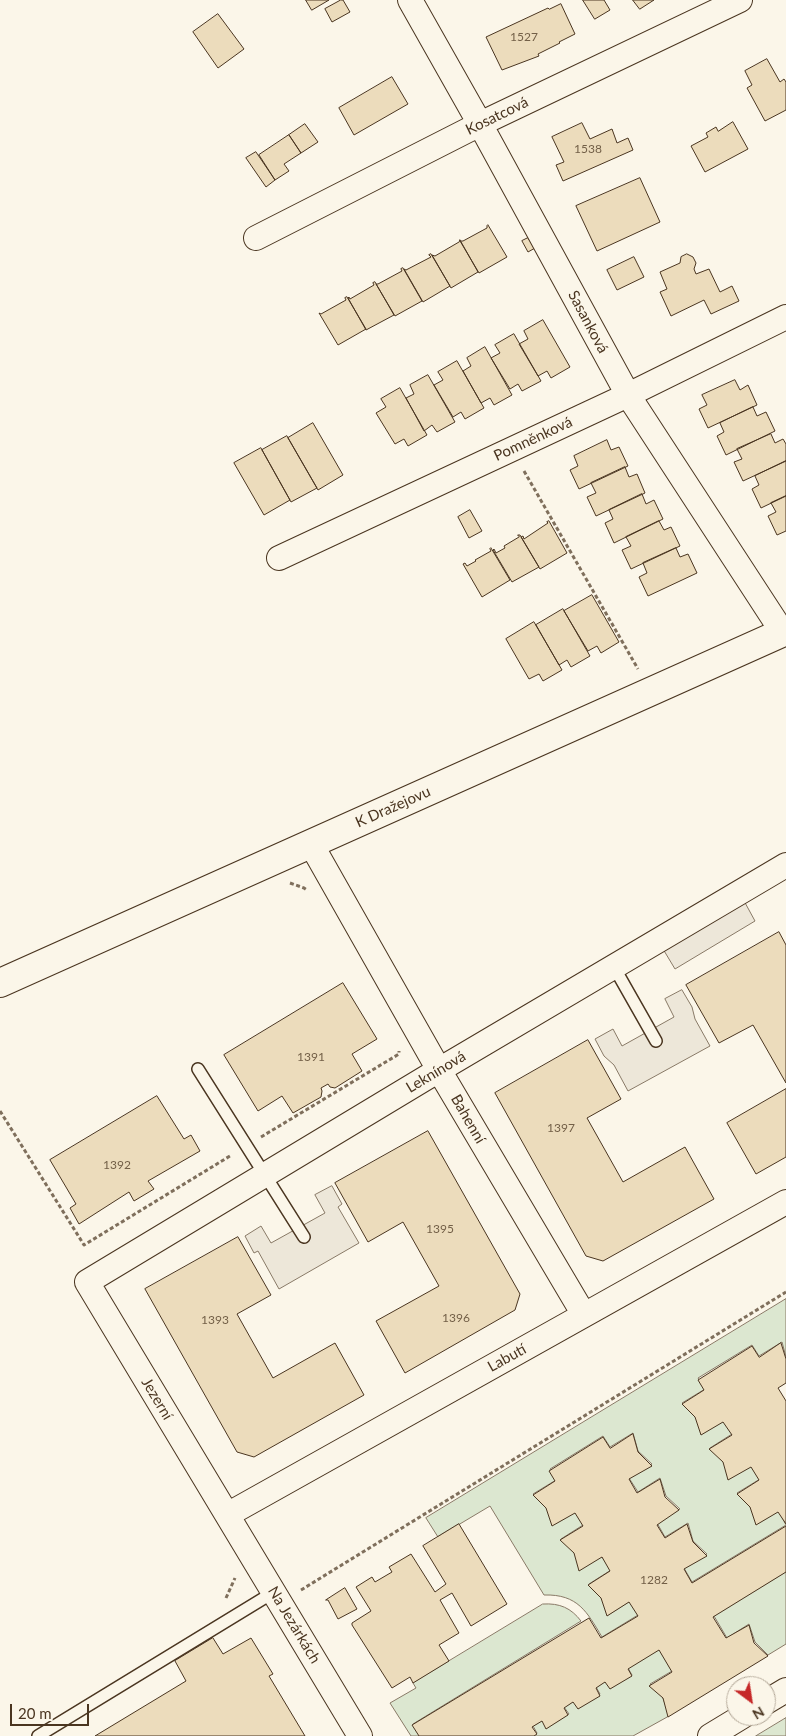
<!DOCTYPE html>
<html>
<head>
<meta charset="utf-8">
<style>
  body { margin:0 }
  #map { position:relative; width:786px; height:1736px; overflow:hidden; background:#fbf6e9; font-family:Lato,sans-serif }
  canvas { display:block }
  .north { position:absolute; left:726px; top:1676px; width:50px; height:50px; box-sizing:border-box; background:#fbf6e9; border:1px solid #b4a999; border-radius:50%; rotate:149deg; font-size:14px; font-weight:700; line-height:20px; text-align:center; color:#4a3520 }
  .north::after { content:''; display:block; margin:auto; width:18px; height:22px; background:#c62828; clip-path:polygon(50% 0,100% 100%,50% 72%,0 100%) }
  .scale { position:absolute; left:10px; top:1704px; width:79px; height:22px; box-sizing:border-box; border:2px solid #4a3520; border-top:0; padding-left:6px; font-size:15px; line-height:18px; white-space:nowrap; color:#4a3520; -webkit-text-stroke:4px #fbf6e9; paint-order:stroke }
</style>
</head>
<body>
<div id="map">
<canvas width="786" height="1736"></canvas>
<div class="north">N</div>
<div class="scale">20 m</div>
</div>
<script>
const context = document.querySelector('canvas').getContext('2d');
context.lineJoin = 'round';
function paint(path, color) {
  context.fillStyle = color;
  context.fill(path, 'evenodd');
}
function trace(path, color, width, dash) {
  context.strokeStyle = color;
  context.lineWidth = width;
  context.lineCap = dash ? 'butt' : 'round';
  context.setLineDash(dash || []);
  context.stroke(path);
}
function write(font, color, halo, rows, align = 'center') {
  context.font = font + ' Lato,sans-serif';
  context.lineWidth = 4;
  context.setLineDash([]);
  context.textBaseline = 'middle';
  context.strokeStyle = halo;
  context.fillStyle = color;
  for (const [text, x, y, turn = 0] of rows) {
    context.save();
    context.translate(x, y);
    context.rotate((+turn || 0) * Math.PI / 180);
    context.textAlign = isNaN(turn) ? turn : align;
    if (halo) context.strokeText(text, 0, 0);
    context.fillText(text, 0, 0);
    context.restore();
  }
}
const green = new Path2D(`
  M786,1299V1357L782,1342L759,1356L752,1345L698,1378L705,1389L682,1403L696,1416L724,1421L732,1434L710,1448L723,1461L751,1466L760,1479L737,1493L751,1506L779,1511L786,1525L692,1582L684,1568L707,1554L693,1541L688,1523L665,1537L657,1523L680,1509L666,1496L660,1478L638,1492L629,1478L652,1464L638,1451L633,1433L610,1447L603,1436L550,1469L556,1480L533,1494L547,1507L575,1511L583,1525L561,1539L574,1552L602,1557L611,1570L589,1584L602,1597L608,1615L630,1601L638,1615L602,1637C587,1612 578,1594 544,1595L490,1506L438,1537L426,1518Z
  M786,1572V1644L768,1655L755,1642L749,1624L727,1638L714,1616Z
  M543,1604C560,1603 571,1608 581,1621L413,1724L420,1736H411L390,1703L416,1688L413,1683Z
  M659,1649L672,1671L650,1684L663,1698L669,1716L633,1736H532L537,1733L533,1726L542,1720L547,1727L569,1714L564,1707L574,1701L578,1708L600,1694L596,1687L606,1681L610,1688L632,1675L628,1668Z
  M786,1718V1736H756Z`);
paint(green, '#dce7d0');
trace(green, '#887966', 1);
const parking = new Path2D(`
  M743,899L755,921L675,969L663,949Z
  M682,990L692,1007L695,1019L710,1046L628,1091L614,1065L604,1056L595,1039L613,1029L622,1046L674,1017L665,999Z
  M332,1186L342,1204L338,1207L359,1243L279,1289L258,1251L254,1253L245,1236L261,1226L271,1243L325,1213L315,1195Z`);
paint(parking, '#ede7d9');
trace(parking, '#887966', 1);
const building = new Path2D(`
  M306,0H329L312,10Z
  M341,0H343L350,12L332,22L325,9Z
  M583,0H604L610,10L595,19Z
  M633,0H654L640,9Z
  M561,4L575,34L559,42L560,43L538,54L539,56L502,70L486,37L548,8L549,9Z
  M218,14L244,49L218,68L193,32Z
  M767,59L780,82L784,79L786,82V110L765,121L747,88L752,85L745,71Z
  M392,77L408,104L354,135L339,108Z
  M733,122L748,149L705,172L691,146L708,137L706,133L716,127L718,131Z
  M582,123L590,139L612,129L617,143L628,138L633,150L563,181L556,165L564,162L552,137Z
  M305,124L318,142L301,153L289,135Z
  M289,135L301,153L284,164L289,171L275,180L259,155Z
  M256,152L275,180L266,187L246,158Z
  M640,178L660,222L597,251L576,206Z
  M488,225L507,257L479,273L460,241H463L487,228V226Z
  M528,238L535,248L528,252L522,241Z
  M460,240L478,272L451,288L432,255L435,256L459,242Z
  M431,254L450,286L423,302L404,269L406,270L431,257L429,255Z
  M687,254L693,257L696,263L694,269L696,274L709,269L720,292L732,286L739,301L711,314L704,300L671,316L660,292L667,289L660,272L680,263L681,257Z
  M634,257L644,277L617,290L607,270Z
  M403,268L422,301L395,316L376,284H378L402,271L401,269Z
  M375,282L394,315L366,330L348,298L349,297L350,299L374,285L373,283Z
  M347,297L366,329L338,345L319,313L321,314L346,300L345,298Z
  M543,320L570,367L551,378L547,371L538,376L519,344L528,339L524,331Z
  M514,334L541,381L522,391L518,384L510,389L491,358L500,353L495,345Z
  M485,347L512,395L494,405L490,398L481,403L463,371L471,366L467,358Z
  M457,361L484,408L465,419L461,412L453,417L434,385L443,380L438,372Z
  M428,375L455,422L437,432L432,425L424,431L406,398L414,394L410,385Z
  M735,380L740,390L748,385L757,405L708,428L699,409L707,405L702,395Z
  M400,388L427,435L408,446L404,439L395,444L376,413L386,407L381,399Z
  M753,407L757,416L766,412L775,431L726,455L717,436L724,432L720,423Z
  M313,423L343,475L318,490L288,438Z
  M771,434L775,443L783,439L786,444V461L743,481L734,462L742,459L737,449Z
  M287,436L317,488L291,502L262,450Z
  M607,440L611,450L619,447L628,466L579,489L570,470L578,466L574,456Z
  M261,448L290,500L264,515L234,463Z
  M786,461V496L761,508L752,489L759,485L755,476Z
  M625,467L629,477L637,474L645,493L596,516L587,497L596,493L591,483Z
  M642,494L646,504L654,500L663,519L614,543L605,523L613,519L609,510Z
  M786,496V531L777,535L768,516L776,512L771,503Z
  M470,510L482,531L469,538L458,517Z
  M549,521L567,553L540,569L521,537L523,536L524,539L548,523L547,522Z
  M659,521L664,530L671,527L680,546L631,569L622,550L631,546L626,537Z
  M518,535H520L539,567L512,582L493,550L494,549L496,553L505,548L504,546L519,537Z
  M491,548L510,580L482,597L463,564L465,563L467,566L476,561L475,560L491,551L490,549Z
  M676,548L680,557L688,554L697,573L648,596L639,577L647,573L643,563Z
  M592,595L619,642L601,653L597,646L588,651L564,611Z
  M563,609L590,656L571,667L567,660L559,665L536,625Z
  M534,622L562,670L543,681L539,674L529,679L506,639Z
  M779,932L786,945V1083L753,1025L719,1043L686,985Z
  M343,983L377,1039L352,1054L362,1071L335,1088L330,1087L328,1084L321,1088L322,1091L321,1097L293,1113L282,1096L258,1111L224,1055Z
  M588,1040L621,1099L587,1118L623,1182L685,1147L714,1199L603,1261L586,1256L495,1093Z
  M786,1089V1157L756,1174L727,1123Z
  M157,1096L184,1139L191,1135L200,1151L148,1181L154,1189L134,1201L129,1192L79,1224L70,1208L76,1204L50,1160Z
  M428,1131L520,1294L515,1310L405,1373L376,1321L439,1286L403,1222L368,1242L335,1183Z
  M238,1237L271,1295L237,1314L273,1378L335,1343L364,1395L254,1457L237,1452L145,1289Z
  M781,1343L786,1359V1383L778,1388L786,1401V1524L778,1512L756,1525L750,1507L737,1494L759,1480L751,1467L728,1480L723,1462L709,1449L732,1435L723,1422L701,1435L695,1417L682,1404L704,1390L698,1380L752,1346L759,1357Z
  M633,1434L638,1452L652,1466L629,1479L637,1493L660,1479L665,1497L679,1510L657,1525L665,1538L687,1524L693,1542L707,1556L684,1569L692,1583L786,1526V1572L713,1617L726,1638L749,1625L754,1643L768,1656L668,1717L663,1698L649,1686L672,1672L659,1650L628,1669L632,1676L610,1689L605,1682L596,1688L600,1696L578,1709L573,1702L564,1708L568,1715L546,1729L542,1721L532,1727L537,1734L534,1736H419L412,1725L589,1618L601,1638L638,1616L629,1602L607,1616L601,1598L588,1585L610,1571L602,1557L579,1571L574,1553L560,1540L583,1526L575,1513L552,1526L546,1508L533,1495L555,1481L549,1471L603,1437L610,1448Z
  M459,1524L507,1604L471,1626L452,1593L440,1600L459,1633L439,1645L449,1661L413,1683L410,1677L392,1688L352,1625V1623L371,1611L356,1587L372,1577L375,1582L392,1572L389,1567L411,1554L435,1592L446,1584L423,1546Z
  M345,1588L357,1609L338,1619L328,1600H326Z
  M213,1638L223,1654L251,1638L273,1674L269,1676L305,1736H95L186,1681L175,1661Z`);
paint(building, '#ecdcbc');
trace(building, '#4a3520', 1);
const lane = new Path2D(`
  M614,967L656,1041
  M198,1069L304,1237
  M38,1736L274,1592`);
const street = new Path2D(`
  M410,0L480,124L628,395L783,633
  M256,238L480,124L740,0
  M279,558L628,395L786,317
  M311,844L439,1070L584,1315
  M227,1515L786,1202
  M766,1702L786,1690
  M360,1736L87,1282L439,1070L786,865
  M710,1736L743,1716`);
const secondary = new Path2D(`
  M0,983L786,631`);
trace(lane, '#4a3520', 14);
trace(street, '#4a3520', 26);
trace(secondary, '#4a3520', 30);
trace(new Path2D(`
  M524,471L638,669
  M290,883L304,888L307,890
  M0,1111L84,1245L230,1156
  M261,1137L399,1054V1051
  M301,1590L786,1292
  M226,1598L235,1578`), '#7f6f5c', 3, [4, 2.5]);
trace(lane, '#fbf6e9', 11);
trace(street, '#fbf6e9', 24);
trace(secondary, '#fbf6e9', 28);
write('12px', '#725f47', null, [
  ["1527",524,37],
  ["1538",588,149],
  ["1391",311,1057],
  ["1397",561,1128],
  ["1392",117,1165],
  ["1395",440,1229],
  ["1396",456,1318],
  ["1393",215,1320],
  ["1282",654,1580]
]);
write('15px', '#4a3520', '#fbf6e9', [
  ["Kosatcová",497,116,-26],
  ["Sasanková",588,322,62],
  ["Pomněnková",533,439,-25],
  ["K Dražejovu",393,807,-24],
  ["Leknínová",436,1072,-31],
  ["Bahenní",468,1119,60],
  ["Labutí",507,1358,-29],
  ["Jezerní",157,1399,59],
  ["Na Jezárkách",294,1625,59]
]);
</script>
</body>
</html>
